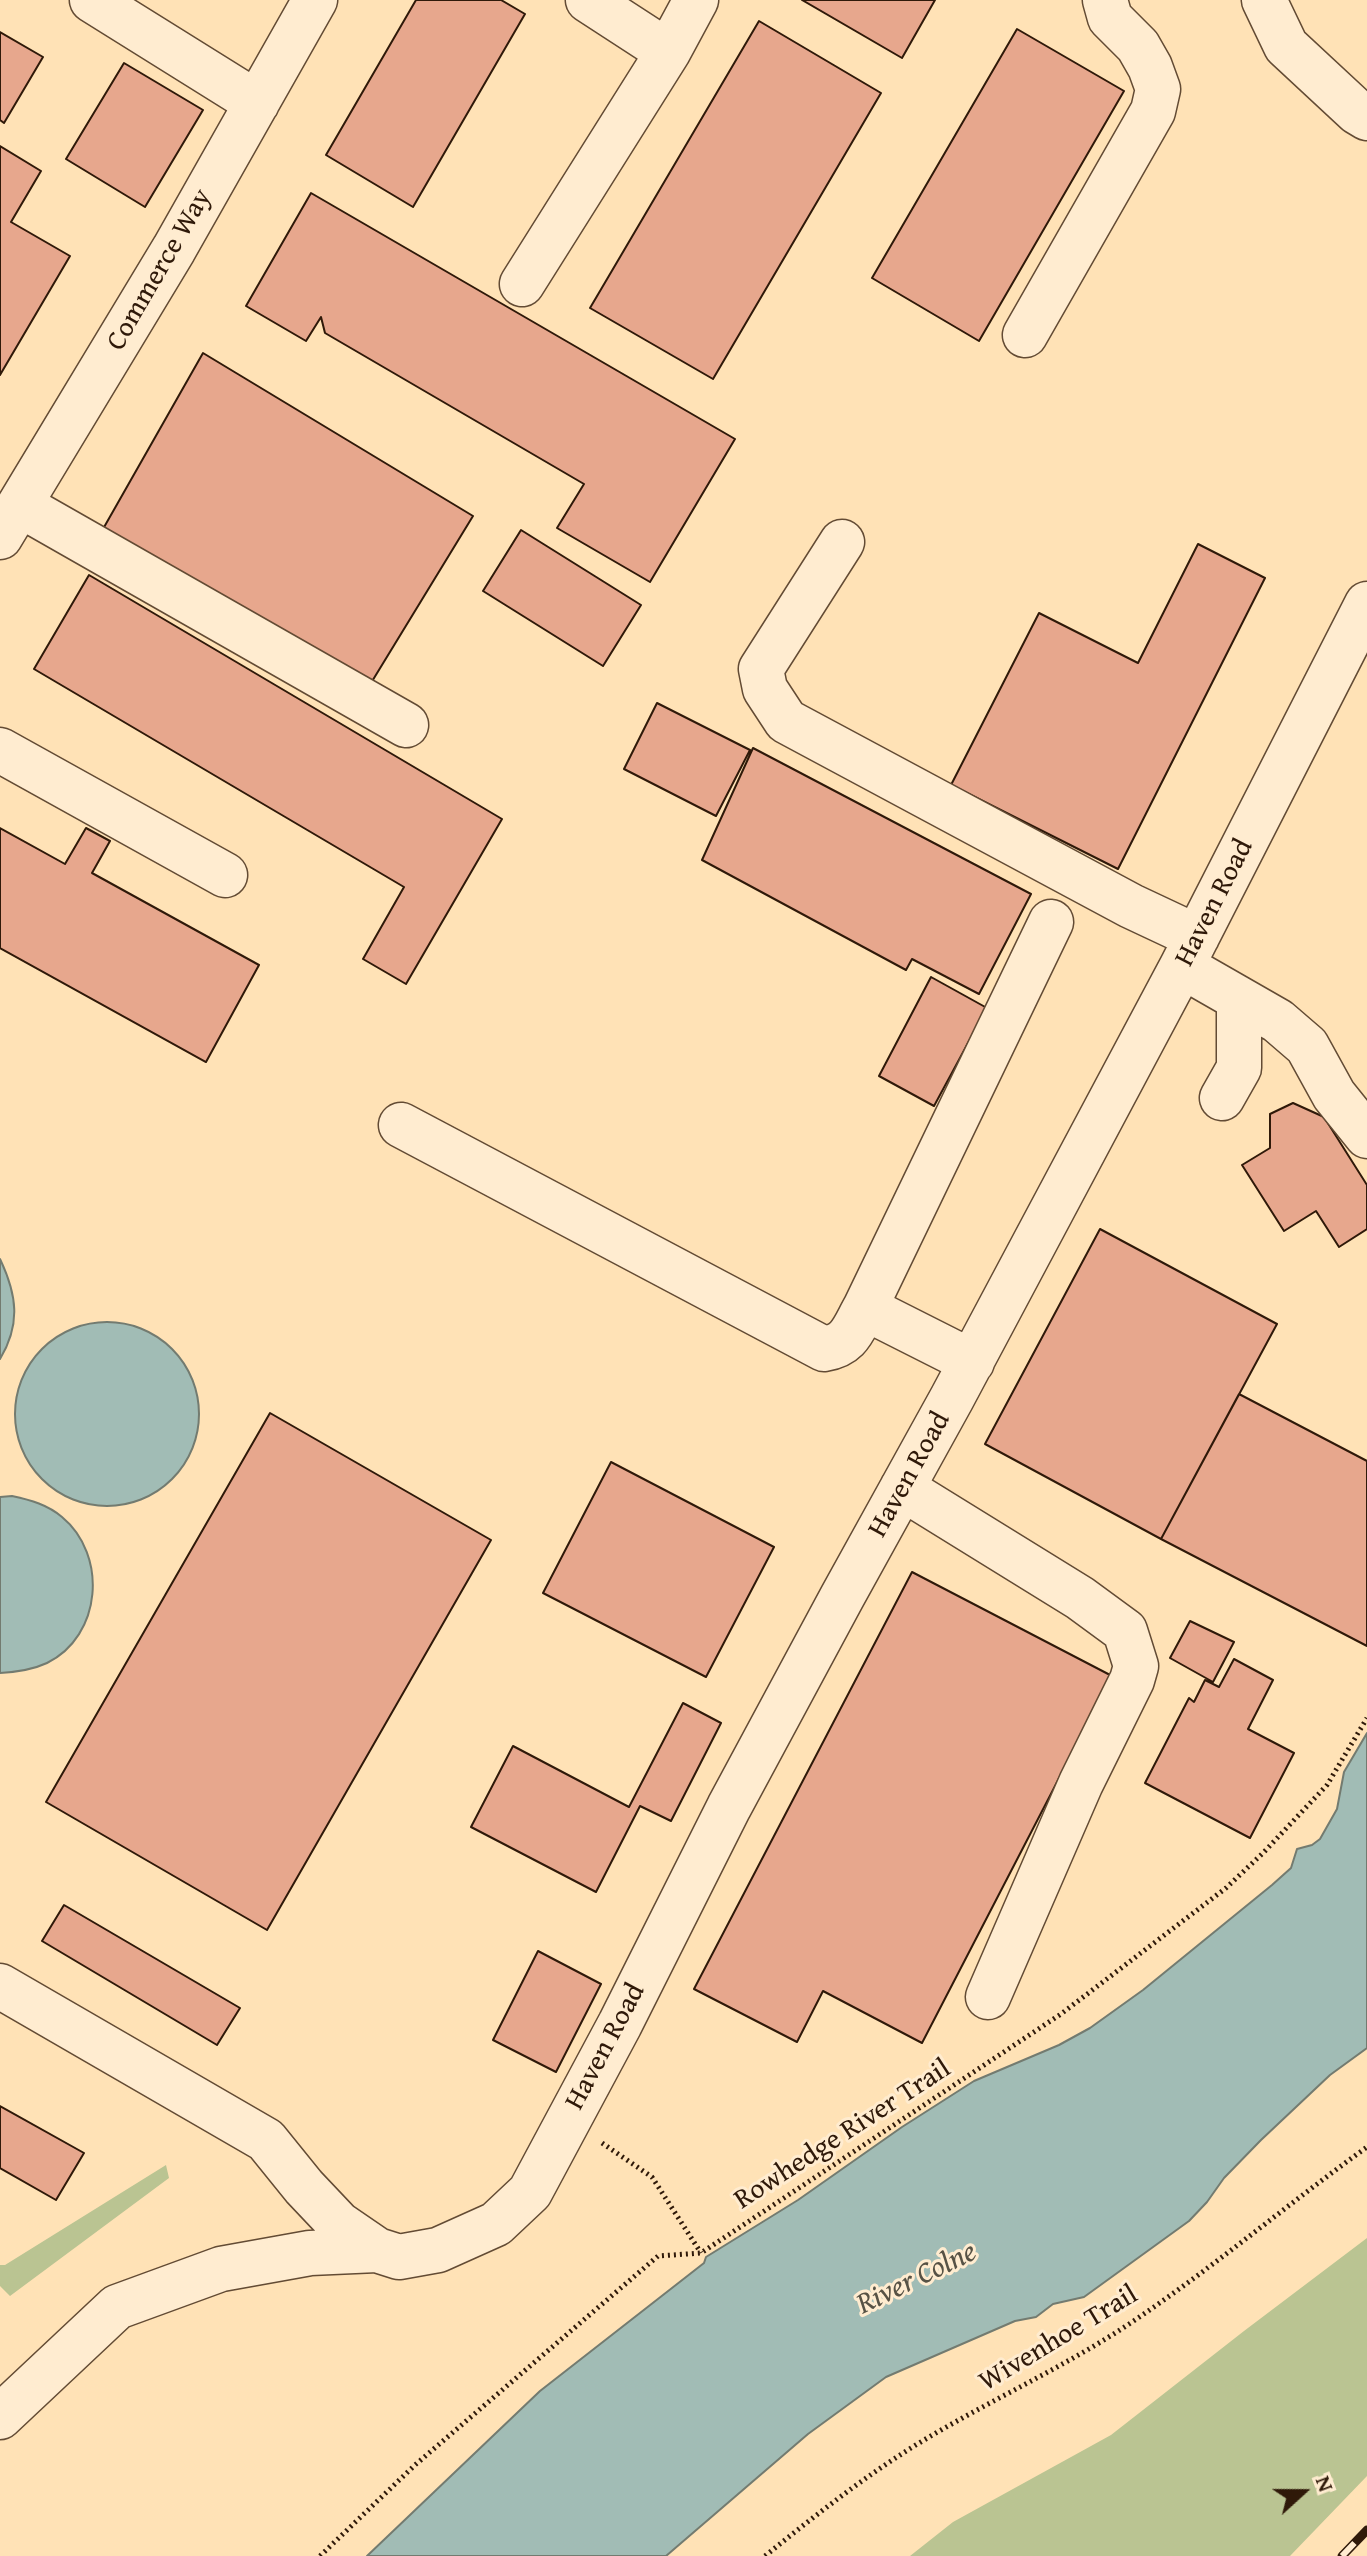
<!DOCTYPE html>
<html>
<head>
<meta charset="utf-8">
<style>
  body { margin:0 }
  #map { position:relative; width:1367px; height:2556px; overflow:hidden; background:#ffe2b6; font-family:"Gentium Book Plus",serif }
  canvas { display:block }
  .north { position:absolute; left:1263px; top:2452px; width:80px; height:80px; -webkit-text-stroke:6px #ffecd0; paint-order:stroke; rotate:69deg; font-size:22px; font-weight:700; line-height:32px; text-align:center; color:#2f1909 }
  .north::after { content:''; display:block; margin:auto; width:28px; height:36px; background:#2f1909; clip-path:polygon(50% 0,100% 100%,50% 72%,0 100%) }
</style>
</head>
<body>
<div id="map">
<canvas width="1367" height="2556"></canvas>
<div class="north">N</div>
</div>
<script>
const context = document.querySelector('canvas').getContext('2d');
context.lineJoin = 'round';
function paint(path, color) {
  context.fillStyle = color;
  context.fill(path, 'evenodd');
}
function trace(path, color, width, dash) {
  context.strokeStyle = color;
  context.lineWidth = width;
  context.lineCap = dash ? 'butt' : 'round';
  context.setLineDash(dash || []);
  context.stroke(path);
}
function write(font, color, halo, rows, align = 'center') {
  context.font = font + ' "Gentium Book Plus",serif';
  context.lineWidth = 6;
  context.setLineDash([]);
  context.textBaseline = 'middle';
  context.strokeStyle = halo;
  context.fillStyle = color;
  for (const [text, x, y, turn = 0] of rows) {
    context.save();
    context.translate(x, y);
    context.rotate((+turn || 0) * Math.PI / 180);
    context.textAlign = isNaN(turn) ? turn : align;
    if (halo) context.strokeText(text, 0, 0);
    context.fillText(text, 0, 0);
    context.restore();
  }
}
paint(new Path2D(`
  M166,2165L169,2178L10,2296L0,2286V2265H5Z
  M1367,2238V2476L1290,2556H910L953,2522L1111,2435L1244,2331Z`), '#bac492');
const water = new Path2D(`
  M0,1259C17,1295 21,1324 0,1359Z
  M15 1414a92 92 0 1 1 184 0a92 92 0 1 1-184 0Z
  M12,1496C31,1500 48,1505 62,1517C108,1555 102,1636 47,1663C32,1670 17,1672 0,1673V1497Z
  M1367,1733V2048L1330,2075L1261,2140L1224,2178L1207,2202L1189,2221L1084,2297L1053,2304L1036,2317L1015,2321L886,2377L808,2434L666,2556H367L540,2391L704,2263L706,2257L798,2200L902,2127L974,2081L1059,2045L1090,2028L1143,1990L1272,1885L1291,1868L1297,1849L1312,1845L1320,1839L1337,1809L1344,1772Z`);
paint(water, '#a1bcb5');
trace(water, '#737b70', 2);
const building = new Path2D(`
  M416,0H501L525,14L413,207L326,155Z
  M802,0H935L902,58Z
  M759,21L881,93L713,379L590,308Z
  M1017,29L1124,91L979,341L872,278Z
  M0,32L43,57L4,123L0,120Z
  M124,63L203,110L145,207L66,159Z
  M0,146L41,171L11,222L70,256L0,375Z
  M311,193L735,439L650,582L557,528L584,484L325,333L321,317L306,341L246,306Z
  M203,353L473,516L371,683L103,529Z
  M521,530L641,605L603,666L483,591Z
  M1198,544L1265,578L1118,869L951,785L1039,613L1138,663Z
  M89,575L502,819L406,984L363,959L404,887L34,669Z
  M657,703L750,750L716,816L624,769Z
  M753,748L1031,894L979,994L912,959L906,970L702,860Z
  M0,828L65,864L86,828L110,841L92,873L259,965L206,1062L0,948Z
  M931,977L987,1008L934,1106L879,1076Z
  M1293,1103L1324,1117L1367,1185V1229L1339,1247L1316,1211L1284,1231L1242,1165L1270,1148V1114Z
  M1100,1229L1277,1324L1161,1539L985,1444Z
  M1239,1394L1367,1461V1646L1161,1539Z
  M270,1413L491,1540L267,1930L46,1802Z
  M611,1462L774,1547L706,1677L543,1593Z
  M912,1572L1112,1676L922,2043L823,1991L797,2042L694,1989Z
  M1190,1621L1234,1642L1213,1682L1170,1658Z
  M1234,1659L1273,1680L1248,1729L1294,1753L1250,1838L1145,1783L1189,1698L1194,1702L1205,1680L1219,1687Z
  M683,1703L721,1723L671,1821L640,1806L596,1892L471,1827L513,1746L629,1807Z
  M64,1905L240,2008L217,2045L42,1941Z
  M538,1951L601,1984L556,2072L493,2040Z
  M0,2106L84,2153L56,2200L0,2168Z`);
paint(building, '#e7a78d');
trace(building, '#2f1909', 2);
const minor = new Path2D(`
  M92,0L257,103
  M588,0L668,52L696,0
  M1264,0L1286,46L1357,112L1367,118
  M522,284L668,52
  M1025,335L1153,111L1158,89L1150,67L1138,46L1110,18L1105,0
  M20,505L406,725
  M0,537L174,249L315,0
  M842,542L761,669L765,689L786,721L1131,906L1197,937
  M0,750L225,875
  M1182,966L1278,1021L1307,1046L1334,1095L1367,1136
  M1222,1098L1239,1068V999
  M401,1125L824,1349C850,1345 853,1329 865,1308L972,1362
  M865,1308L1051,922
  M902,1488L1080,1598L1125,1631L1136,1666L1132,1680L1081,1783L988,1997
  M0,1986L266,2140L304,2187L339,2224L377,2250L399,2257L438,2250L496,2224L530,2192L620,2024L729,1807L842,1597L952,1398L1182,966L1367,604
  M0,2417L117,2307L221,2269L310,2253L377,2250`);
trace(minor, '#634b34', 47);
trace(new Path2D(`
  M602,2143L652,2177L701,2253
  M320,2556L415,2465L658,2256L701,2253L1061,2014L1226,1888L1264,1852L1327,1785L1367,1718
  M765,2556C812,2518 860,2480 911,2448C980,2405 1055,2372 1123,2328C1208,2272 1285,2206 1367,2147`), '#2f1909', 5, [2, 4]);
trace(minor, '#ffecd0', 44);
const rail = new Path2D(`
  M1342,2556L1367,2530`);
trace(rail, '#2f1909', 9);
trace(rail, '#ffecd0', 6, [18]);
write('28px', '#2f1909', '#ffecd0', [
  ["Commerce Way",160,270,-60],
  ["Haven Road",1215,903,-63],
  ["Haven Road",910,1475,-61],
  ["Haven Road",606,2047,-62],
  ["Rowhedge River Trail",843,2135,-33],
  ["Wivenhoe Trail",1059,2339,-31]
]);
write('italic 30px', '#575245', '#ffecd0', [
  ["River Colne",917,2279,-26]
]);
</script>
</body>
</html>
